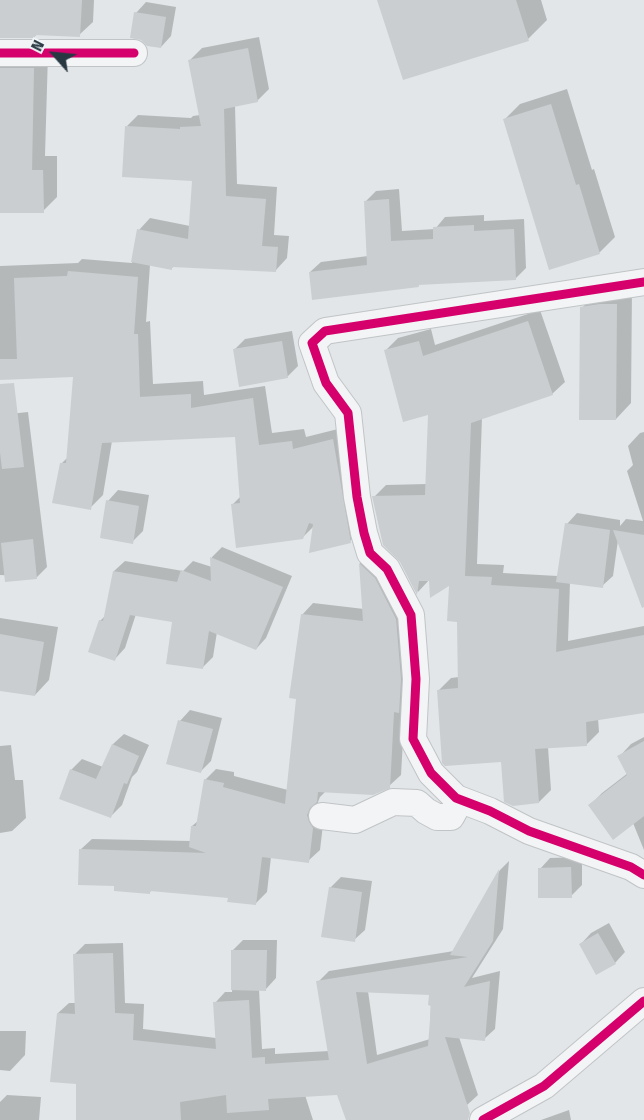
<!DOCTYPE html>
<html>
<head>
<meta charset="utf-8">
<style>
  body { margin:0 }
  #map { position:relative; width:644px; height:1120px; overflow:hidden; background:#e3e6e8; font-family:"Fira Sans Condensed",sans-serif }
  canvas { display:block }
  .north { position:absolute; left:24px; top:24px; width:60px; height:60px; -webkit-text-stroke:4px #f0f5f8; paint-order:stroke; rotate:297deg; font-size:16px; font-weight:700; line-height:24px; text-align:center; color:#283843 }
  .north::after { content:''; display:block; margin:auto; width:21px; height:27px; background:#283843; clip-path:polygon(50% 0,100% 100%,50% 72%,0 100%) }
</style>
</head>
<body>
<div id="map">
<canvas width="644" height="1120"></canvas>
<div class="north">N</div>
</div>
<script>
const context = document.querySelector('canvas').getContext('2d');
context.lineJoin = 'round';
function paint(path, color) {
  context.fillStyle = color;
  context.fill(path, 'evenodd');
}
function trace(path, color, width, dash) {
  context.strokeStyle = color;
  context.lineWidth = width;
  context.lineCap = dash ? 'butt' : 'round';
  context.setLineDash(dash || []);
  context.stroke(path);
}
paint(new Path2D(`
  M0,0H94L93,22L79,35L38,34L35,36L0,37Z
  M379,0H541L547,20L528,39Z
  M146,2L176,7L171,36L161,47L136,13Z
  M259,37L269,89L257,101L235,105L237,184L277,187L274,235L289,236L287,258L276,270L175,265L171,269L150,265L146,322L150,321L153,384L203,381L204,395L265,386L272,433L304,429L306,437L346,427L364,528L350,541L315,525L302,538L232,505L241,496L236,436L112,441L103,495L90,508L62,463L68,457L115,374L0,379V266L78,263L82,259L132,263L139,230L150,218L190,226L193,179L127,126L138,115L191,118L193,116L200,115L190,60L202,48Z
  M13,54H48L45,156H57V197L43,211L0,212V67Z
  M567,89L592,170L594,169L615,237L600,252L550,268L505,119L520,104Z
  M399,189L402,231L435,229L445,217L484,215V221L524,219L526,268L515,279L420,284L418,286L310,272L321,262L368,256L365,202L376,191Z
  M632,289L631,403L616,419L582,308L597,292Z
  M540,310L565,382L552,394L482,417L477,564L504,565L503,573L558,576L567,524L577,513L620,520V526L626,519L643,521L627,471L633,465L628,446L640,433L644,432V582L618,540L613,576L602,586L570,582L568,641L644,626V710L598,718L599,732L586,745L548,747L551,790L539,802L439,690L451,678L459,677V620L451,584L430,579L418,592L401,561L374,497L386,485L427,484L429,413L386,350L398,338L431,329L435,345Z
  M292,331L298,366L287,377L234,350L245,339Z
  M28,412L47,567L37,577L0,575V415Z
  M118,490L149,495L143,531L132,542L108,501Z
  M222,547L292,576L266,638L256,649L217,632L213,657L203,667L174,621L136,614L125,648L115,659L100,621L106,615L114,571L125,561L183,571L193,561L212,567V557Z
  M371,553L407,607L405,705L401,775L389,786L326,791L320,797L318,802L319,811L324,816L320,850L308,861L271,857L267,892L256,903L229,897L152,890L150,892L116,884L80,850L92,839L191,841L192,826L198,821L205,780L216,769L234,772V776L288,790L297,697L302,615L313,603L364,609L360,563Z
  M0,618L58,627L49,680L35,695L0,689Z
  M190,710L222,718L211,761L200,772L180,721Z
  M124,734L149,745L137,772L132,777L122,805L111,816L71,770L82,759L103,767L113,744Z
  M644,737V850L633,823L590,805L602,793L628,773L619,757L631,744Z
  M11,745L15,780H23L26,818L12,831L0,833V746Z
  M582,857V885L571,896L540,869L550,858Z
  M509,861L503,929L472,978L500,971L495,1029L484,1039L459,1037L478,1095L467,1105L434,1120H348L338,1093L305,1095L313,1120H77V1083L58,1013L69,1003H76L74,955L85,944L123,943L125,1003L144,1004L143,1029L216,1038L215,1003L225,992H232L233,950L243,940H277L276,978L266,989H259L262,1049L275,1048V1054L329,1051L318,982L329,971L454,951L500,870ZM368,991L431,994L430,1039L377,1055Z
  M341,877L372,881L365,930L354,940L330,888Z
  M609,923L625,952L615,963L581,944L591,933Z
  M0,1031H26L25,1055L10,1071L0,1070Z
  M7,1095L41,1097L39,1120H0V1102Z
  M569,1110L571,1120H541Z`), '#0003');
paint(new Path2D(`
  M0,0H82L80,37L35,35V38H0Z
  M377,0H516L529,41L403,80Z
  M134,12L166,17L161,48L147,46L141,40L130,38Z
  M248,48L258,102L224,109L226,196L266,199L262,246L278,247L276,272L172,267V270L131,262L137,229L188,239L192,181L122,177L125,126L180,129V127L201,126L188,60Z
  M0,68H34L32,170H43L44,213H0Z
  M551,104L576,185L579,184L600,254L549,270L503,119Z
  M389,199L391,241L433,239V227L474,225V231L514,229L516,280L418,285L419,287L312,300L309,272L367,265L364,201Z
  M68,271L138,277L134,334H138L140,397L191,394V408L253,398L259,445L292,441L293,449L333,439L351,543L309,553L313,524L309,523L303,539L236,548L231,504L240,503L235,437L102,443L91,510L52,503L60,463H66L73,377L0,380V359H17L14,278L67,276Z
  M600,304H617L616,420H579L580,307Z
  M528,321L553,395L471,423L465,576L492,577L491,585L559,589L556,652L644,635V713L586,722L587,746L535,749L539,803L513,806L504,802L501,762L445,766L442,763L437,690L458,688L457,622L447,621L449,586L430,598L429,581H419L417,595L400,562L383,545L372,496L425,495L428,415L403,422L384,350L419,341L423,356Z
  M282,341L288,378L239,387L233,349Z
  M14,383L24,467L2,469L0,452V384Z
  M106,500L139,506L133,544L100,538Z
  M565,523L610,530L603,588L556,582Z
  M613,530L644,535V607L642,608Z
  M33,539L37,579L5,582L1,543Z
  M210,557L283,587L256,650L209,631L203,669L166,664L172,622L130,615L115,661L88,652L99,620L103,621L113,571L177,582L181,570L211,581Z
  M359,563L375,578L396,619L401,679L399,713L394,712L390,788L373,795L318,792L317,802L310,808L307,815L309,822L313,828L309,863L262,857L256,905L227,902L228,898L150,891V894L114,891V886L78,885L79,849L206,853L189,847L191,826H196L204,779L224,783L223,787L285,804L296,699L289,698L301,614L363,621Z
  M0,634L44,642L35,696L0,691Z
  M178,720L213,729L201,773L166,764Z
  M644,741V816L613,840L588,805L627,775L617,756Z
  M112,744L139,756L127,784L124,783L111,818L59,799L70,769L96,779Z
  M571,867L572,898H538V868Z
  M499,869L493,941L464,987L490,981L485,1041L445,1037L470,1113L468,1120H346L337,1095L268,1099L269,1110L227,1113L226,1095L180,1102L181,1120H76V1084L50,1082L57,1013L75,1014L73,954L113,953L115,1013L134,1014L133,1040L216,1049L213,1002L249,1000L252,1058L265,1057V1064L329,1060L316,981L468,957L450,955ZM356,992L429,995L428,1005L431,1006L428,1046L367,1064Z
  M329,887L362,892L355,942L321,937Z
  M598,933L616,964L596,975L579,944Z
  M231,950H267L266,991L231,990Z`), '#cbced0');
const minor = new Path2D(`
  M0,53H134
  M644,282L325,331L312,343L326,383L348,413L357,497L364,533L370,553L387,569L411,615L416,679L413,739L431,773L456,798L490,811L529,831L631,867L644,875
  M322,816L355,820L393,802L417,803L426,811L437,817H451L456,808V798
  M483,1120L544,1086L644,1001`);
trace(minor, '#c1c4c6', 28);
trace(minor, '#f2f4f5', 26);
trace(new Path2D(`
  M0,53H134
  M644,282L325,331L312,343L326,383L348,413L357,497L364,533L370,553L387,569L411,615L416,679L413,739L431,773L456,798L490,811L529,831L631,867L644,875
  M483,1120L544,1086L644,1001`), '#d6006c', 9);
</script>
</body>
</html>
